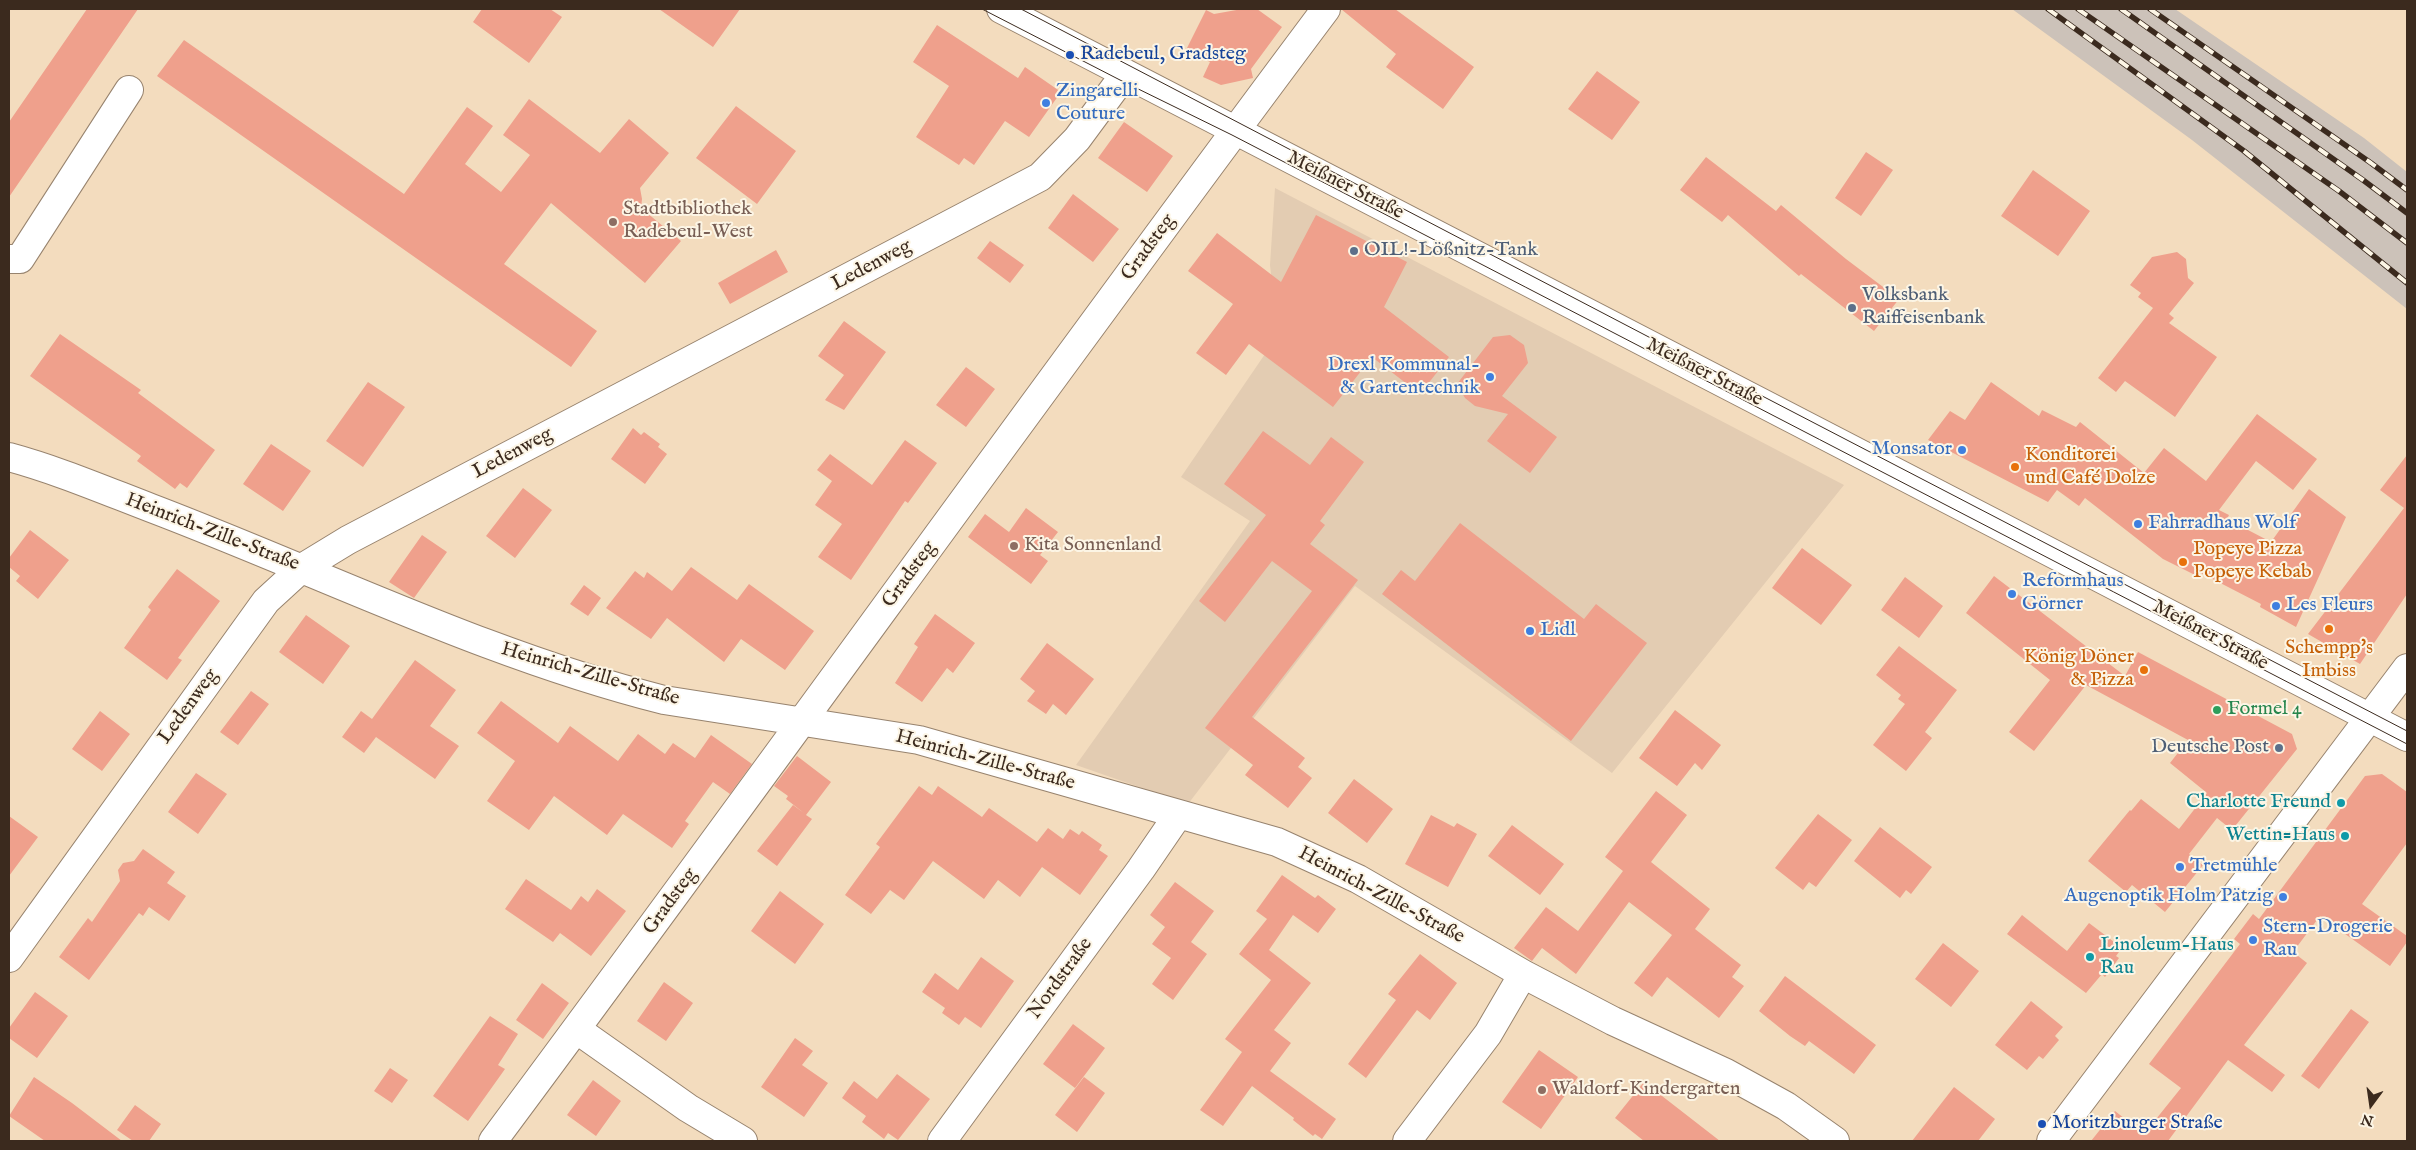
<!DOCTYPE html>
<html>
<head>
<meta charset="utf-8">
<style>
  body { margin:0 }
  #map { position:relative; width:2416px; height:1150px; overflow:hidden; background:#f3dcbe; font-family:"IM FELL English",serif }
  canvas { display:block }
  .frame { position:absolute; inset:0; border:10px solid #3b2a1e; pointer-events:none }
  .north { position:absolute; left:2346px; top:1080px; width:50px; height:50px; -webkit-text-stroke:4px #fcf5e5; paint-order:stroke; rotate:194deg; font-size:14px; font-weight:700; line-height:20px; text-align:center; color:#3b2a1e }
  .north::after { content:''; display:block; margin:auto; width:18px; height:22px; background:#3b2a1e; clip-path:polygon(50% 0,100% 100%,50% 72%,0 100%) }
</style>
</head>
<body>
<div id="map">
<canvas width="2416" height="1150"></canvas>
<div class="frame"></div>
<div class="north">N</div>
</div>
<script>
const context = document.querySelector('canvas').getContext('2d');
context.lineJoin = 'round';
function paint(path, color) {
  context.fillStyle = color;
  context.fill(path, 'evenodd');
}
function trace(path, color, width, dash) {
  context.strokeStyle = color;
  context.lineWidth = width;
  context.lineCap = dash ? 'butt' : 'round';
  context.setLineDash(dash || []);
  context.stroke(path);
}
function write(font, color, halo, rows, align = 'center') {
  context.font = font + ' "IM FELL English",serif';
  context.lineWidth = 4;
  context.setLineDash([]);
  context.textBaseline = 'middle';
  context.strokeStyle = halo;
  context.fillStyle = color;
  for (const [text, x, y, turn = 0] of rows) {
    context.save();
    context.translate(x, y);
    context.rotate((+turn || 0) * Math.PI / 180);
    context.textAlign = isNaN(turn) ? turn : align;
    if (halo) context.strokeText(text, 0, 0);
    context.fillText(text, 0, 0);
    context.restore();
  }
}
paint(new Path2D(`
  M1275,188L1844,485L1612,773L1355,586L1188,804L1076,765L1250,521L1181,477L1278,335L1270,265Z`), '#e3ccb2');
paint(new Path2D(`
  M2012,9H2175L2364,138L2407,172V309L2192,140Z`), '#ccc2b9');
paint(new Path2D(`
  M87,9H138L9,197V122Z
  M482,9H550L562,17L529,63L473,22Z
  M659,9H740L713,47Z
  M1242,9H1257L1282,27L1251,69L1253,78L1221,85L1203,77L1210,62L1186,50L1206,10L1214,14Z
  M1341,9H1395L1474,67L1443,109L1386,67L1396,54Z
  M937,25L1018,78L1025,67L1061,92L1029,137L1005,121L974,165L964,158L959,165L916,137L949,86L913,62Z
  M184,40L404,194L467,107L493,126L465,164L501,192L530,155L503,135L529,99L600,153L629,119L669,153L640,188L642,199L641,208L681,241L645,283L551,203L504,264L597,331L571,367L157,76Z
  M1597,71L1640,102L1612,140L1568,109Z
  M736,106L796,151L757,204L696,158Z
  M1124,122L1173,156L1147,192L1098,158Z
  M1866,152L1893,170L1861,216L1835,198Z
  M1706,157L1776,211L1781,205L1846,259L1899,299L1874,331L1801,274L1799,276L1728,215L1722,222L1680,190Z
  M2033,170L2090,211L2058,256L2001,216Z
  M1073,194L1119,229L1093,262L1048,228Z
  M1316,215L1407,262L1384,307L1449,357L1420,394L1372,357L1333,407L1249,344L1226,375L1196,353L1233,304L1188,271L1217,233L1281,282Z
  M990,241L1024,265L1010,283L977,258Z
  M776,250L788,272L730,304L718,283Z
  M2177,252L2186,259L2188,278L2194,283L2169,314L2174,318L2169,323L2217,357L2175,417L2125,381L2116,392L2098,378L2153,308L2138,297L2141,293L2130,285L2152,257Z
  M844,321L886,352L844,410L825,400L844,375L818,356Z
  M60,334L141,390L138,393L215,450L187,488L180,483L175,489L137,461L141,456L30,376Z
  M1510,335L1524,345L1528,363L1502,396L1557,437L1530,473L1487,441L1508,414L1475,406L1465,398L1457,384L1493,337Z
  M966,367L995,389L966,427L936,405Z
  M368,382L405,407L363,467L326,441Z
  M1991,382L2039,416L2042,410L2076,427L2080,422L2144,473L2164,448L2206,481L2257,414L2317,459L2293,490L2256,461L2219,510L2229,515L2227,519L2271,542L2309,489L2346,517L2296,627L2260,607L2261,604L2197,571L2195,575L2163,559L2085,498L2079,506L2057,490L2048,502L1928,440L1950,411L1965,420Z
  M633,428L641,435L644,432L660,444L658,447L667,454L645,484L611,459Z
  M1263,431L1310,465L1331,437L1364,462L1320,521L1325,525L1310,544L1358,580L1252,717L1305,758L1298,767L1312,778L1288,808L1245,775L1253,765L1205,728L1312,591L1272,561L1225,622L1199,601L1266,515L1224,484Z
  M905,440L937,463L908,503L905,501L851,580L818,557L842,524L815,505L832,481L817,470L830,454L872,485Z
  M271,444L311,471L283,511L243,484Z
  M2407,455V594L2360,664L2308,634L2404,508L2380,490Z
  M523,488L552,510L515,558L486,536Z
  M1026,508L1058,532L1040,555L1048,561L1031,584L968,537L985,514L1009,532Z
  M1460,523L1584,619L1596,604L1647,643L1571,741L1382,594L1401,570L1415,581Z
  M30,530L69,560L38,599L16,581L20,576L9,567V558Z
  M422,535L447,552L414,598L389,582Z
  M1802,548L1852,585L1821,625L1772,588Z
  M691,567L737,600L749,584L814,631L785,670L741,639L724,662L667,618L651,639L606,608L635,571L644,578L647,572L672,591Z
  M177,569L220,601L178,658L182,660L167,680L124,648L151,610L148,607Z
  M1994,576L2125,676L2138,652L2292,734L2297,749L2232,830L2217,818L2189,854L2203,865L2165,912L2132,885L2126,892L2088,861L2130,810L2131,811L2141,799L2179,829L2207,793L2170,763L2188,740L2086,685L2034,751L2009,732L2050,680L1966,613Z
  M1905,577L1943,606L1919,638L1881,610Z
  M584,585L601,598L588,616L570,604Z
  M935,614L975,643L953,673L947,668L922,702L895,683L918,647L914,644Z
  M306,615L350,646L323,684L279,652Z
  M1047,643L1094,679L1066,715L1053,704L1046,714L1027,701L1035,691L1020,679Z
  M1899,646L1957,690L1925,732L1932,738L1906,771L1873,745L1905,704L1898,699L1901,695L1876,675Z
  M415,660L456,690L430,726L459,746L435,779L376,737L364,753L342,737L361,711L372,719Z
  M251,691L269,704L238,745L220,732Z
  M501,701L558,743L570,726L618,761L638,734L665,754L673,743L695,758L711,735L752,764L730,794L713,782L685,821L689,824L672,848L623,814L607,835L554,796L529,830L487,801L515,761L477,733Z
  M1675,710L1721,745L1702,770L1695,763L1677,786L1639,758Z
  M100,711L130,734L102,771L72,749Z
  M797,756L831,782L806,815L812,819L777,866L757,851L793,805L804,813L786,799L788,796L774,786Z
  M196,773L227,794L198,834L168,812Z
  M2382,774L2407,792V843L2362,904L2407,936V942L2390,966L2320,916L2293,952L2307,963L2244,1045L2285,1075L2272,1092L2228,1060L2168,1141H2091L2115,1111L2144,1134L2181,1088L2149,1064L2240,944L2234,939L2253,914L2259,919L2365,776Z
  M1354,779L1393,809L1367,843L1328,813Z
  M919,786L932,795L938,786L982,817L989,808L1037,842L1048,828L1063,839L1070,829L1079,835L1082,831L1102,845L1099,850L1108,856L1080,895L1042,867L1020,897L998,880L984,899L933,861L904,900L890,890L871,914L845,895L880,847L876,844Z
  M1656,791L1687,815L1651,862L1710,909L1695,929L1741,965L1732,977L1744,986L1719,1018L1667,977L1652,997L1634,983L1672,935L1629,902L1576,974L1542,948L1532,961L1514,948L1546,907L1578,931L1623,871L1605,857Z
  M1818,814L1852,840L1816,887L1809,882L1803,890L1775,868Z
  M1431,815L1454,827L1457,823L1477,834L1448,887L1405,864Z
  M9,816L38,837L9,876Z
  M1512,825L1564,864L1540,895L1488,856Z
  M1880,827L1932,867L1911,894L1906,890L1900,898L1854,861Z
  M143,849L175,872L167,883L186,896L169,921L149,907L143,916L139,913L89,980L59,957L88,918L92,922L120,881L118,870L123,863L134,861Z
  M1282,875L1315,898L1318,895L1336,909L1318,933L1293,915L1269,950L1311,983L1274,1030L1291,1043L1270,1071L1336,1119L1322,1139L1315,1134L1313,1136L1293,1120L1294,1118L1252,1086L1223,1126L1200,1110L1242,1052L1225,1039L1271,980L1239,954L1267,919L1256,911Z
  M526,879L571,910L581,896L588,902L597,889L626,911L591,956L560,933L553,942L505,909Z
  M1175,882L1214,911L1191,942L1207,954L1173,1000L1152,984L1171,958L1152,944L1165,927L1150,915Z
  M780,891L824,924L795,964L751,931Z
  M2022,915L2067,951L2089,923L2122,948L2116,956L2119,958L2105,977L2102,974L2086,993L2007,934Z
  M1943,943L1979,971L1951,1007L1915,979Z
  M1420,954L1457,983L1430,1020L1417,1010L1366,1078L1348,1064L1396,1000L1388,994Z
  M981,957L1014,981L981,1028L965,1017L959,1025L942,1013L945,1008L922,992L935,973L958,990Z
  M1785,976L1876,1045L1854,1074L1809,1041L1805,1046L1790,1036L1759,1011Z
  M664,982L693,1003L666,1041L637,1021Z
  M542,983L569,1003L543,1039L516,1020Z
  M35,992L68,1016L37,1058L9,1038V1028Z
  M2031,1001L2063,1027L2055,1036L2059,1040L2043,1059L2039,1056L2027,1070L1995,1045Z
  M2351,1009L2369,1022L2319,1089L2301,1076Z
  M490,1016L518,1034L498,1065L505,1069L468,1121L433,1096Z
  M1073,1024L1105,1048L1075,1088L1043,1064Z
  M795,1038L813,1051L802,1065L828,1083L804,1117L761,1087Z
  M1539,1050L1578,1077L1541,1129L1502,1102Z
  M390,1068L408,1080L392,1103L374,1091Z
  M897,1074L930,1099L898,1140L888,1133L884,1139L862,1122L866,1116L842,1098L854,1081L877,1099Z
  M34,1077L72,1103L122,1141H45L9,1116Z
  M1084,1077L1105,1093L1077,1132L1055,1115Z
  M593,1080L621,1101L596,1136L567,1115Z
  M1644,1082L1720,1141H1644L1615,1118Z
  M1954,1087L1995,1119L1978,1141H1912Z
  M135,1105L161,1124L149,1141H133L117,1130Z`), '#efa08c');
const minor = new Path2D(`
  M9,259H20L129,90
  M9,457C57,470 104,490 151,508C322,573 486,655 664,700L919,740L1277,842L1358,879L1523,974L1613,1021L1726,1073L1786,1106L1835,1141
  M9,958L266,601L302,568L348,540L1040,177L1077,139L1125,74
  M576,1029L688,1108L743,1141
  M493,1141C773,765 1045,384 1326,9
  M942,1141L1141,869L1178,815
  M1407,1141L1488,1034L1523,974`);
const tertiary = new Path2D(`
  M2051,1141L2407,668`);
const secondary = new Path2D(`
  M1001,9L2407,737`);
trace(minor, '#97836e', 30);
trace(tertiary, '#97836e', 30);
trace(secondary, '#97836e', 30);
trace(minor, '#fff', 28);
trace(tertiary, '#fff', 28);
trace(secondary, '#fff', 28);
trace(new Path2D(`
  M982,9L1120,80L1232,135L2407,744
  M1021,9L1666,346L2407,731`), '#3b2a1e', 1);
const rail = new Path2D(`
  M2048,9L2244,151L2407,283
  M2078,9L2339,191L2407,243
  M2121,9L2363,180L2407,213
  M2150,9L2371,163L2407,190`);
trace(rail, '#3b2a1e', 5.5);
trace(rail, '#fcf5e5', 4, [11]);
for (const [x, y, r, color] of [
  [1070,55,5,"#1a4fb4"],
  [1046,103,5,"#3f7fe0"],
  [613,222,5,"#8d6e63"],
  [1354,251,5,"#5c6f8a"],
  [1852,308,5,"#5c6f8a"],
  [1490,377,5,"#3f7fe0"],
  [1962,450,5,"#3f7fe0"],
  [2015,467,5,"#e8710a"],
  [2138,524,5,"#3f7fe0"],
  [1014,546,5,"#8d6e63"],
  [2183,562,5,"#e8710a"],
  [2012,594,5,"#3f7fe0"],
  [2276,606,5,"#3f7fe0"],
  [2329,629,5,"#e8710a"],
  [1530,631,5,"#3f7fe0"],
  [2144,670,5,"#e8710a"],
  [2217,710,5,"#2e9e5b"],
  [2279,748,5,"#5c6f8a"],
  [2341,803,5,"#0f9aa8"],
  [2345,836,5,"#0f9aa8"],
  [2180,867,5,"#3f7fe0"],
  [2283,897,5,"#3f7fe0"],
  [2253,940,5,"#3f7fe0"],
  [2090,957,5,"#0f9aa8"],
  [1542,1090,5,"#8d6e63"],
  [2042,1124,5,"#1a4fb4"]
]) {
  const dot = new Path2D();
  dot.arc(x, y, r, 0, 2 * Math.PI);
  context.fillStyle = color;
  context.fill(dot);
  trace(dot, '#fcf5e5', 2);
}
write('20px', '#164399', '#fcf5e5', [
  ["Radebeul, Gradsteg",1080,55],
  ["Moritzburger Straße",2052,1124]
], 'left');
write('20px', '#366cbe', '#fcf5e5', [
  ["Zingarelli",1056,92],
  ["Couture",1056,115],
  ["Drexl Kommunal-",1480,366,"right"],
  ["& Gartentechnik",1480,389,"right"],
  ["Monsator",1952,450,"right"],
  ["Fahrradhaus Wolf",2148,524],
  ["Reformhaus",2022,582],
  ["Görner",2022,605],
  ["Les Fleurs",2286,606],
  ["Lidl",1540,631],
  ["Tretmühle",2190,867],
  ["Augenoptik Holm Pätzig",2273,897,"right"],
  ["Stern-Drogerie",2263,928],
  ["Rau",2263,951]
], 'left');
write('20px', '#3b2a1e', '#fcf5e5', [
  ["Meißner Straße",1345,186,27],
  ["Gradsteg",1149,248,-54],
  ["Ledenweg",872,266,-28],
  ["Meißner Straße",1704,373,27],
  ["Ledenweg",513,454,-28],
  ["Heinrich-Zille-Straße",212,533,21],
  ["Gradsteg",910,575,-54],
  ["Meißner Straße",2210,636,28],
  ["Heinrich-Zille-Straße",590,675,16],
  ["Ledenweg",189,707,-54],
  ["Heinrich-Zille-Straße",985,761,15],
  ["Heinrich-Zille-Straße",1381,896,28],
  ["Gradsteg",671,902,-54],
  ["Nordstraße",1061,979,-54]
]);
write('20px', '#785e54', '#fcf5e5', [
  ["Stadtbibliothek",623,210],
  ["Radebeul-West",623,233],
  ["Kita Sonnenland",1024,546],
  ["Waldorf-Kindergarten",1552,1090]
], 'left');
write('20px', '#4e5e75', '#fcf5e5', [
  ["OIL!-Lößnitz-Tank",1364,251],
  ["Volksbank",1862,296],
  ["Raiffeisenbank",1862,319],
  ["Deutsche Post",2269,748,"right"]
], 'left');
write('20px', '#c56008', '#fcf5e5', [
  ["Konditorei",2025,456],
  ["und Café Dolze",2025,479],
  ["Popeye Pizza",2193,550],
  ["Popeye Kebab",2193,573],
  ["Schempp's",2329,649,"center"],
  ["Imbiss",2329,672,"center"],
  ["König Döner",2134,658,"right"],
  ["& Pizza",2134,681,"right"]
], 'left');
write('20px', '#27864d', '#fcf5e5', [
  ["Formel 4",2227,710]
], 'left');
write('20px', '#0d838f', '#fcf5e5', [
  ["Charlotte Freund",2331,803],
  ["Wettin=Haus",2335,836],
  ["Linoleum-Haus",2100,946,"left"],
  ["Rau",2100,969,"left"]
], 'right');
</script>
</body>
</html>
